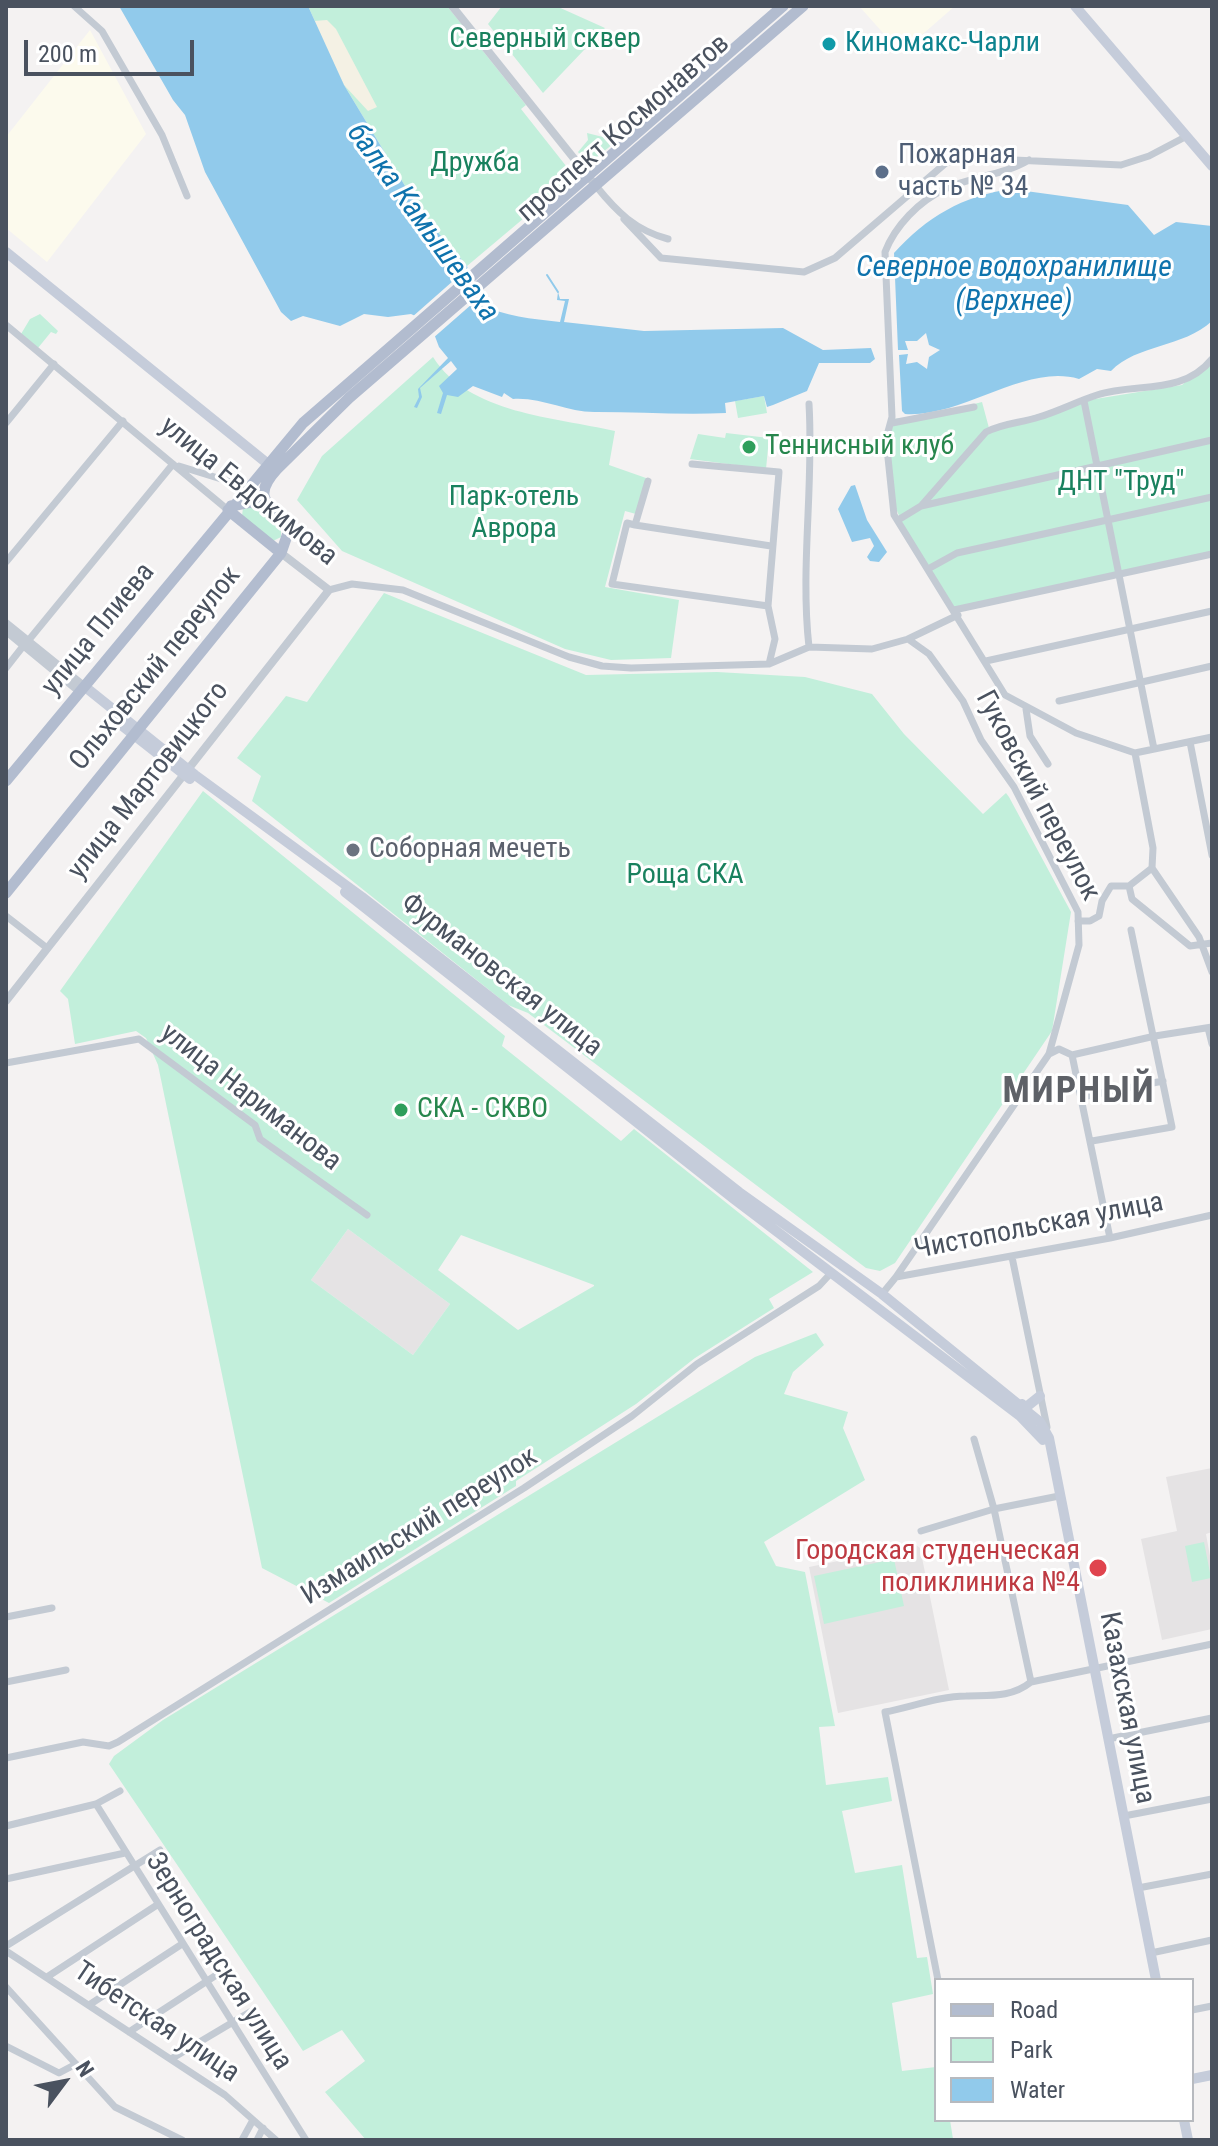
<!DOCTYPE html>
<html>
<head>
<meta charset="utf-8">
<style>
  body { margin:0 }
  #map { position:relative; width:1218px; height:2146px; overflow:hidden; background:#f4f2f2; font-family:"Roboto Condensed",sans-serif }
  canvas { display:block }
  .frame { position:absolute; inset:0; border:8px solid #4a525f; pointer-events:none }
  .legend { position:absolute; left:934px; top:1978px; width:260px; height:144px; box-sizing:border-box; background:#fff; border:2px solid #b7babf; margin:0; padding:10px 14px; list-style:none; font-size:24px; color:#4a525f }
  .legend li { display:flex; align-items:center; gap:16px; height:40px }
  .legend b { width:40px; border:2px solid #b7babf }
  .north { position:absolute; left:24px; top:2042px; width:80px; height:80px; -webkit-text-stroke:6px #fff; paint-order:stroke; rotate:58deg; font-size:22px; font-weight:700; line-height:32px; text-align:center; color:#4a525f }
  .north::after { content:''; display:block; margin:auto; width:28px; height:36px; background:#4a525f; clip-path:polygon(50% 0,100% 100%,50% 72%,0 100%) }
  .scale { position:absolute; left:24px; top:40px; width:170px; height:36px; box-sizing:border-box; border:4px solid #4a525f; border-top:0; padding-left:10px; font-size:24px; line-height:28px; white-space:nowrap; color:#4a525f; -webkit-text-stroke:6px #fff; paint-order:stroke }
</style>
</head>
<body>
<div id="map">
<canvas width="1218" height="2146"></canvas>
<div class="frame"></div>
<ul class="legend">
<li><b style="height:10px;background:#b2bccf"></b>Road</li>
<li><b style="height:22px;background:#c2efdb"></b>Park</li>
<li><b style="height:22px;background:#91caeb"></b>Water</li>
</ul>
<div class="north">N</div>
<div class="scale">200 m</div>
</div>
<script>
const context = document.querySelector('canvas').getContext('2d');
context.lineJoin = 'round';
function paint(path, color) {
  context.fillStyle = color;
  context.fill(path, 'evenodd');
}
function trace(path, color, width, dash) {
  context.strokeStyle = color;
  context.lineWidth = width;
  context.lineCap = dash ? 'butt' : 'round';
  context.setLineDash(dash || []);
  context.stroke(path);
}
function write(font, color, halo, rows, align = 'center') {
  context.font = font + ' "Roboto Condensed",sans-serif';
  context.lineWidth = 6;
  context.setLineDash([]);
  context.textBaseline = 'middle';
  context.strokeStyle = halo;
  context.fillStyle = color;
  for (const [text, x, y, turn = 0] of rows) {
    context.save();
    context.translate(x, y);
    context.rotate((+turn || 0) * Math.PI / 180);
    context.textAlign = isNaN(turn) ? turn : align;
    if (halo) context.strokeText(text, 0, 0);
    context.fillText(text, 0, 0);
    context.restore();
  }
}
paint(new Path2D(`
  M859,6H955L901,53Z
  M90,30L146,134L47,262L6,228V137Z`), '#fcfaed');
paint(new Path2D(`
  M348,1229L450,1304L413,1355L311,1280Z
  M1212,1468V1532L1206,1534L1212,1567V1629L1162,1640L1141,1539L1177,1531L1166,1477Z
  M916,1545L920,1548L949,1690L838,1713L809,1567Z`), '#e5e3e4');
paint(new Path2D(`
  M308,6H447L526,105L521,109L574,176L467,266L422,214L344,85Z
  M502,6H556L605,28L543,93L488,24Z
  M623,130L626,131L624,135L592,161H585L578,152L588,140L587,133L603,137Z
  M40,314L58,331L56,334L51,332L38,348L21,334L30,319Z
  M433,357C469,414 554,417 615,431L609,465L646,478L636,514L625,511L605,587L679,600L671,658L611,660L565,649L342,551L297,500L322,456Z
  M1212,358V554L954,607C915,544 870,496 893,419L928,416L982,402L989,428L1089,400L1182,385Z
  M764,396L767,413L738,418L735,401Z
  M726,433L769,438L766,469L690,459L698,434L725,438Z
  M258,507L281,528V537L271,542L242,516L243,508Z
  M384,593L586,675L717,672L805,677L872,694L904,734L983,814L1006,793L1009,797L1071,912L1052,1031L895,1263L880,1271L866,1268L528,1013L508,1005L252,801L261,776L237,758L286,696L307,702Z
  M203,791L505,1036L502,1046L621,1141L634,1129L813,1272L769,1299L774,1308L695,1358L636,1404L516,1481V1486L329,1603L262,1568L158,1065L146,1038L136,1031L75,1044L68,999L60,991ZM348,1229L450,1304L413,1355L311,1280ZM461,1235L594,1285V1286L518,1330L438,1270Z
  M816,1333L824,1345L793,1372L784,1394L848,1412L843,1428L865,1480L764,1542L776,1566L805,1572L835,1726L819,1727L826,1785L888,1777L892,1801L842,1811L855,1873L902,1865L917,1958L927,1957L933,1994L892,2003L902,2071L936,2067V2120H950L953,2139L366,2140L325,2092L365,2061L342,2030L303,2051L109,1764L114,1756L163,1720L755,1357Z
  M1204,1542L1211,1578L1192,1582L1185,1546Z
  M894,1559L904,1606L824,1624L814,1576Z`), '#c2efdb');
paint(new Path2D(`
  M327,20L336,29L377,107L368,111L344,85L314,21Z`), '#f4f1e4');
paint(new Path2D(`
  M119,6H308L344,85L422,214L467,266L478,304C506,316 531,319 560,322L565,301L557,300L558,292L560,299H569L564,322L644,331L783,328L823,350L871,348L875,359L870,363H819L807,391L773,405L767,407L764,396L725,403L726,413C683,415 638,412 597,412C568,413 542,397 513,399L504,393L502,397L473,386L458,397L447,395L441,414L437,413L443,393L439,386L457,369L451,361L420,388L422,397L417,408L414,407L419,397L418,389L448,358L439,347L430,323L411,314L388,317L364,314L340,326L303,316L291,321L281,312L205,172L185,115L173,100Z
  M1011,189L1128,205L1154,235L1176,222L1212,226V321C1183,348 1137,344 1111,371L1097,369L1079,379C1025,363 963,418 905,414L902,411L899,355L908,354L906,364L917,362L927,369L929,357L940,350L929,345L926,333L917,341H905L908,350H898L894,253C927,217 962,196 1011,189Z
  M855,485L867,520L887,552L879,562L870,561L867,557L874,546L870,538L852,542L838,509L851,486Z`), '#91caeb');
paint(new Path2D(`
  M470,266L480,297L432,339L427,326L411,318Z`), '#f4f2f2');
trace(new Path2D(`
  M547,275L558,292`), '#91caeb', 2);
trace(new Path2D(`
  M74,6L102,31L162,135L187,196
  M1029,160C1002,176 972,176 945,189C919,201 895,226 885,252L892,417L886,439L894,515L1005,695L1076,733L1135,753L1212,737
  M596,186C617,212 635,230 668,239
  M624,219L661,258L804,272L835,258L947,162L993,159L1121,165L1149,156L1187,136
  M6,325L228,510
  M1084,401L1154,749
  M6,423L54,364
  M892,423L974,407
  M692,464L779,472L768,606L775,639L769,664
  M179,466L247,487
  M648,481L635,525L627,523L612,584L768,606
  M921,506L986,432C1003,423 1021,423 1039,417C1059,411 1078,401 1097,395C1137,382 1182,396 1212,359
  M898,520L921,506L1212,440
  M635,525L771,546
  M6,562L123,421
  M928,569L957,553L1212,497
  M329,590L352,584L403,590L569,657L602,666L631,668L769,664L809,647L872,649L908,639L958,615
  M954,610L1212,554
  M28,641L173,464
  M809,647C800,567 814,486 809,404
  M986,661L1212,611
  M6,668L24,645
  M1059,701L1212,666
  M1026,709L1030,736L1048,764
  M1190,742L1212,855
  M1135,753L1153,848L1152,868L1199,937L1212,972
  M1152,868L1129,886L1132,899L1190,946L1212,943
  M6,916L47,948
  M1078,921H1090L1099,916L1102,901L1111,886H1129
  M1208,1028L1212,1044
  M1049,1054L1059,1049L1072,1055L1110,1238
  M1072,1055L1155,1036L1212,1027
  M6,1063L139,1039L255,1125L260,1139L367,1215
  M1082,1097L1163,1081
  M1092,1141L1172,1127L1131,930
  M1012,1257L1047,1427
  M896,1277L1049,1054L1079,945L1078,912L1014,787L981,740L963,701L929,654L908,639
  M882,1294L896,1277L1110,1238L1212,1215
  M974,1439L994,1509L1031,1682
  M921,1531L994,1509L1059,1496
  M6,1617L52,1608
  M6,1682L66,1670
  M1108,1739L1212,1718
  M6,1758L83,1742L109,1746L118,1742L524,1488L632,1416L697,1364L819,1286L831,1273
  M96,1804L306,2140
  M1124,1816L1212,1799
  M6,1826L96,1804L120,1791
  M6,1879L125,1853
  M1138,1888L1212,1874
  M6,1946L160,1850
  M6,1951L225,2095L276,2140
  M1151,1953L1212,1940
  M47,1977L157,1905
  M938,1980L885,1712C911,1707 940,1696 966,1696C989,1695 1011,1698 1031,1682L1212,1644
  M6,1987L115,2107L182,2140
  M89,2005L182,1944
  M1192,2010L1212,2006
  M129,2032L224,1970
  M6,2046L59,2073L76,2064
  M171,2059L255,2009
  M242,2140L253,2120
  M257,2140L263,2128`), '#c3cad3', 7);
trace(new Path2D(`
  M452,6L596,186
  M6,623L84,686
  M6,631L80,692
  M6,1001L329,590L281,553`), '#c3cad3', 8);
trace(new Path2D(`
  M1075,6L1212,166
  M6,252L268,464L272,472
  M84,686L195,775L362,897L739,1192L882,1294L1040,1422L1049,1438L1156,1980
  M111,717L190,779
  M345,892L734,1199L1020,1416L1043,1440
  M1022,1404L1025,1408L1040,1396
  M1192,2079L1212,2075
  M1184,2120L1188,2140`), '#c5ccda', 10);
trace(new Path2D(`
  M231,506L251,502L268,509
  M228,510L281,553
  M6,781L303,423L783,6
  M6,893L281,553L289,530C274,505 248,501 277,469L349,398L803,6`), '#b2bccf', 11);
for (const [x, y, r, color] of [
  [829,44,8,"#0f9aa8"],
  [882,172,8,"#5c6f8a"],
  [749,447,8,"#2e9e5b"],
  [353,850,8,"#6b7280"],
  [401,1110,8,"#2e9e5b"],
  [1098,1568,10,"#e0444e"]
]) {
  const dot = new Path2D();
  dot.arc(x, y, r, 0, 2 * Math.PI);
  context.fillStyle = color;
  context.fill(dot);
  trace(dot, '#fff', 3);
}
write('28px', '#19815e', '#fff', [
  ["Северный сквер",545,40],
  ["Дружба",475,164],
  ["ДНТ \"Труд\"",1121,483],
  ["Парк-отель",514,498],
  ["Аврора",514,530],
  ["Роща СКА",685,876]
]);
write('28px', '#0d838f', '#fff', [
  ["Киномакс-Чарли",845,44]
], 'left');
write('28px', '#4a525f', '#fff', [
  ["проспект Космонавтов",624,129,-41],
  ["улица Евдокимова",248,492,39],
  ["улица Плиева",99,630,-51],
  ["Ольховский переулок",156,669,-51],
  ["улица Мартовицкого",149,781,-52],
  ["Гуковский переулок",1037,796,62],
  ["Фурмановская улица",501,976,38],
  ["улица Нариманова",250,1098,38],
  ["Чистопольская улица",1039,1227,-11],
  ["Измаильский переулок",420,1527,-32],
  ["Казахская улица",1126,1708,79],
  ["Зерноградская улица",218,1962,58],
  ["Тибетская улица",156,2023,34]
]);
write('28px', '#4e5e75', '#fff', [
  ["Пожарная",898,156],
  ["часть № 34",898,188]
], 'left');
write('28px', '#27864d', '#fff', [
  ["Теннисный клуб",765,447],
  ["СКА - СКВО",417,1110]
], 'left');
write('28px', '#5b616d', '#fff', [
  ["Соборная мечеть",369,850]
], 'left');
write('28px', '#be3a42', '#fff', [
  ["Городская студенческая",1080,1552],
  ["поликлиника №4",1080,1584]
], 'right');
write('italic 30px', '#0f73ad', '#fff', [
  ["балка Камышеваха",422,223,54],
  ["Северное водохранилище",1014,268],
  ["(Верхнее)",1014,302]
]);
context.letterSpacing = '2px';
write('bold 36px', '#5e6167', '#fff', [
  ["МИРНЫЙ",1079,1093]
]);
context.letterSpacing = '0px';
</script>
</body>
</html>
